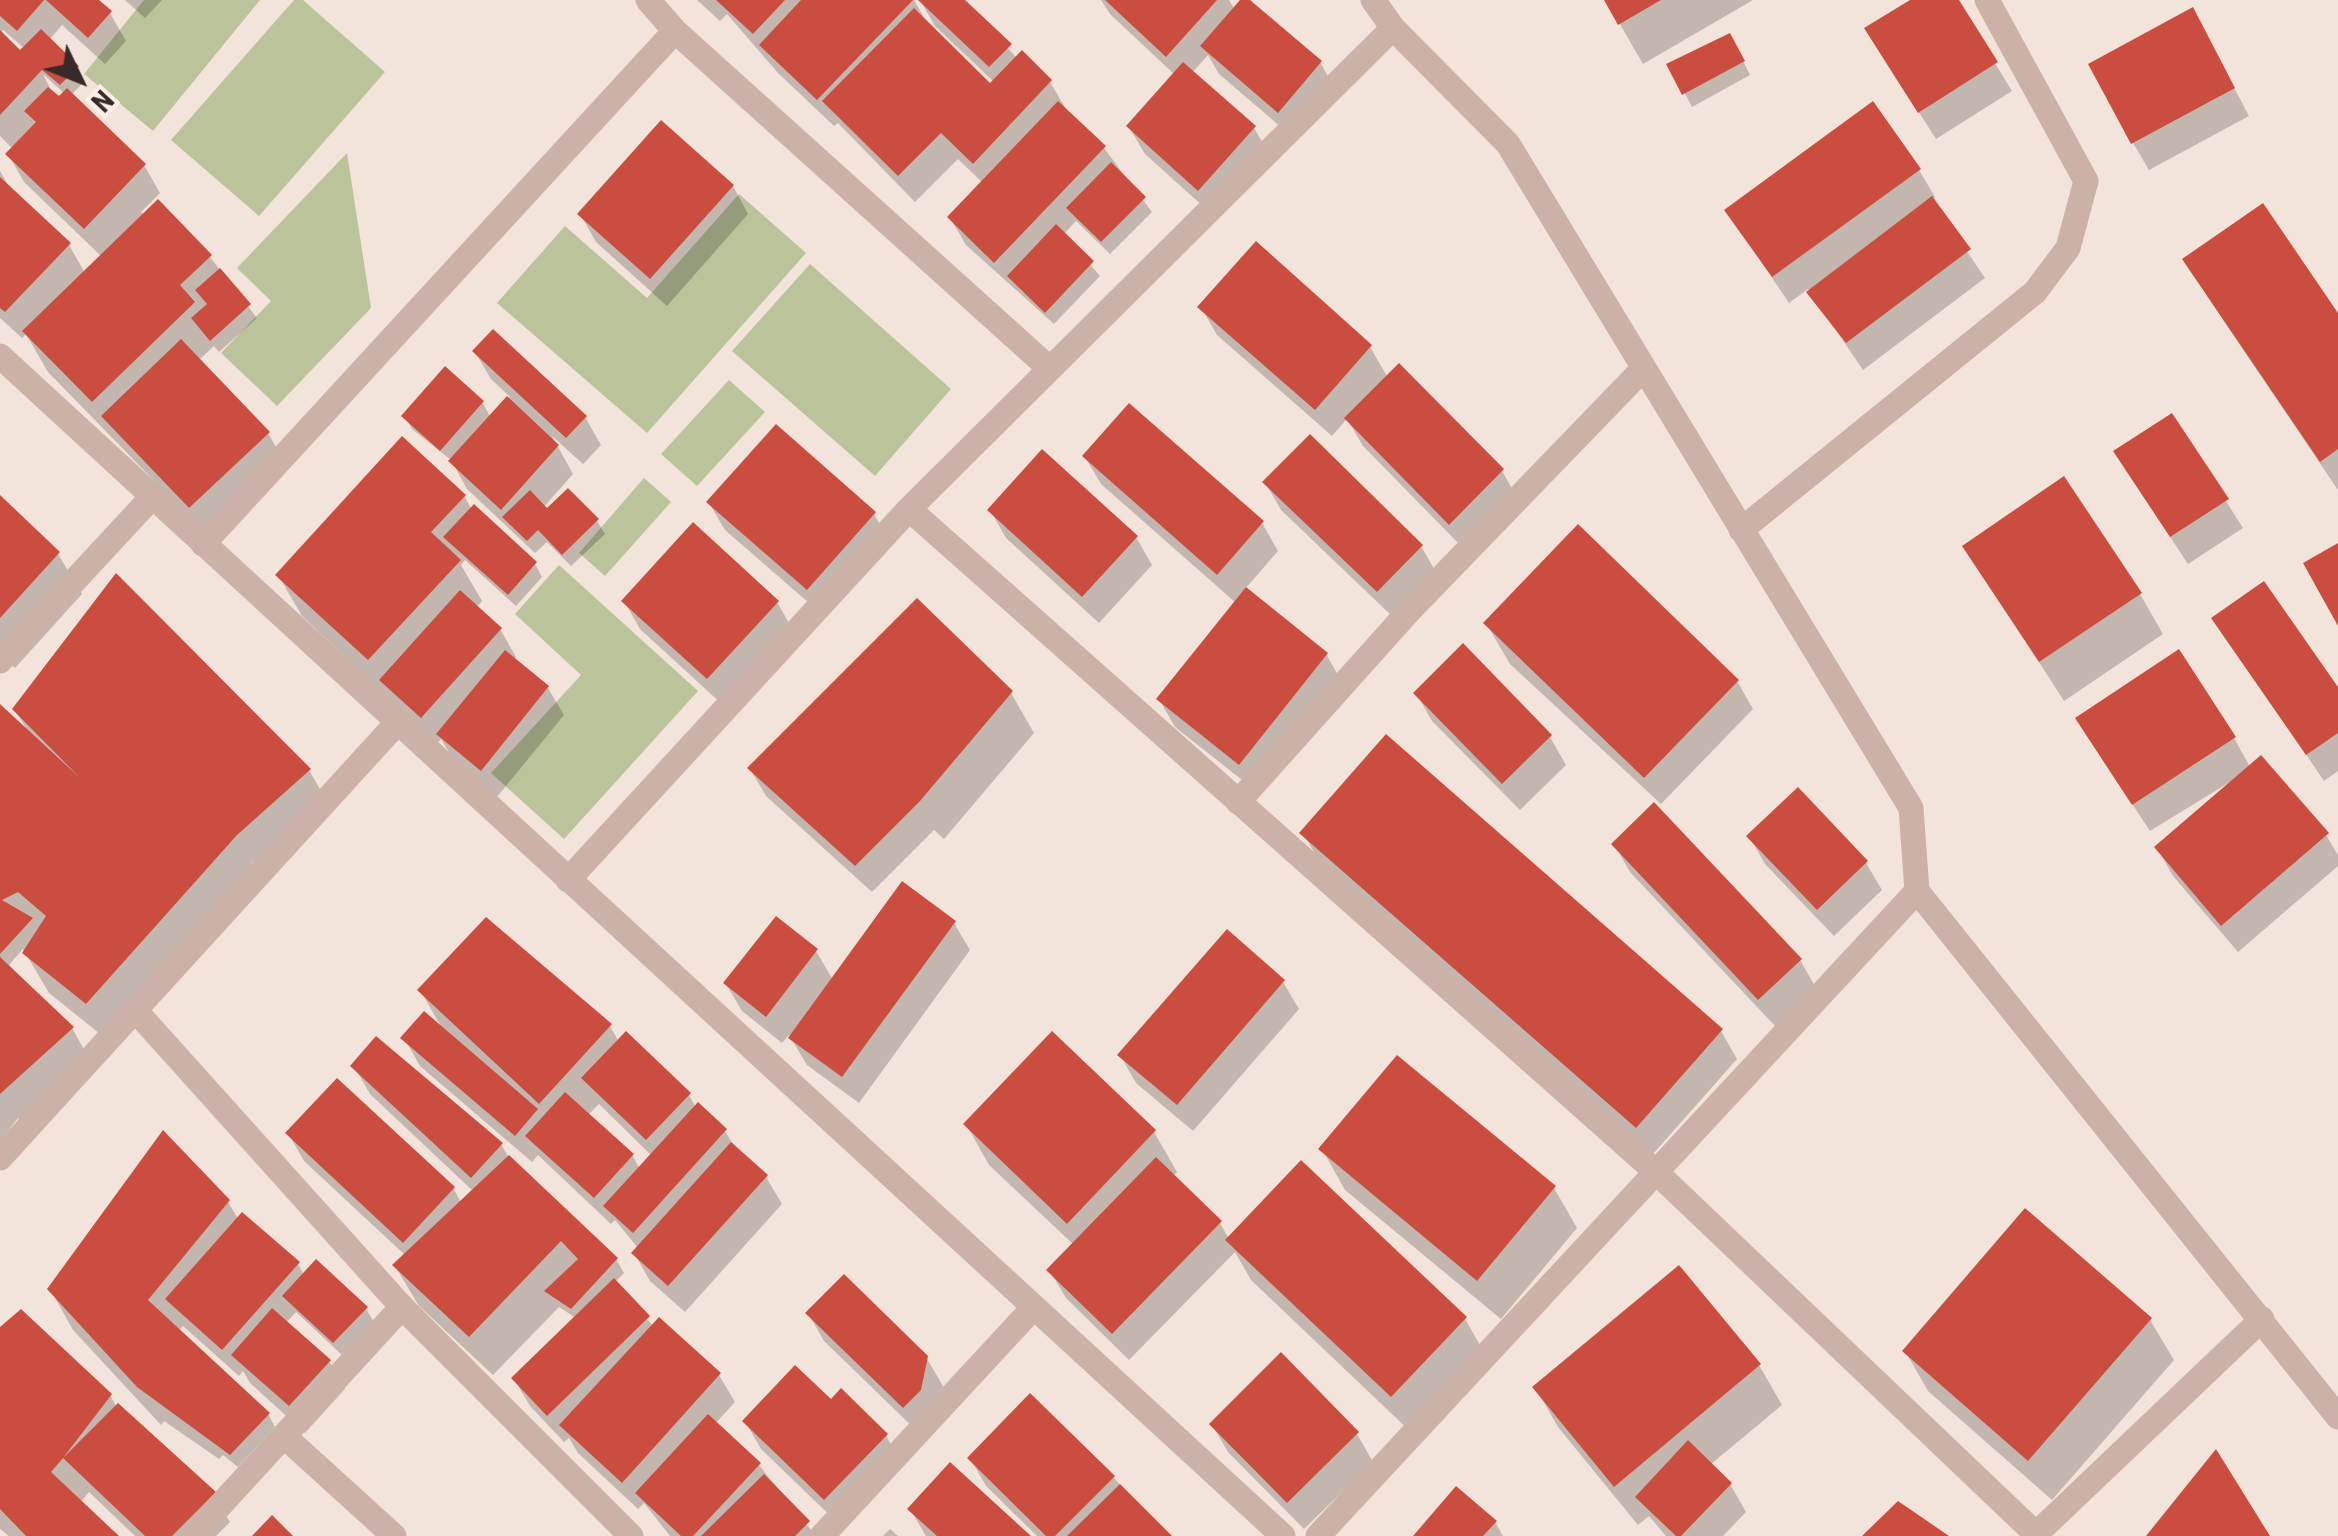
<!DOCTYPE html>
<html>
<head>
<meta charset="utf-8">
<style>
  body { margin:0 }
  #map { position:relative; width:2338px; height:1536px; overflow:hidden; background:#f3e4db; font-family:"Roboto Condensed",sans-serif }
  canvas { display:block }
  .north { position:absolute; left:30px; top:30px; width:100px; height:100px; -webkit-text-stroke:8px #faefe7; paint-order:stroke; rotate:133deg; font-size:28px; font-weight:700; line-height:40px; text-align:center; color:#372a27 }
  .north::after { content:''; display:block; margin:auto; width:35px; height:45px; background:#372a27; clip-path:polygon(50% 0,100% 100%,50% 72%,0 100%) }
</style>
</head>
<body>
<div id="map">
<canvas width="2338" height="1536"></canvas>
<div class="north">N</div>
</div>
<script>
const context = document.querySelector('canvas').getContext('2d');
context.lineJoin = 'round';
function paint(path, color) {
  context.fillStyle = color;
  context.fill(path, 'evenodd');
}
function trace(path, color, width, dash) {
  context.strokeStyle = color;
  context.lineWidth = width;
  context.lineCap = dash ? 'butt' : 'round';
  context.setLineDash(dash || []);
  context.stroke(path);
}
paint(new Path2D(`
  M144,0H260L153,131L84,74Z
  M294,0H303L385,72L259,216L171,140Z
  M347,153L371,308L277,406L221,353L271,301L237,268Z
  M739,194L806,253L647,433L497,303L565,226L647,298Z
  M810,264L951,389L875,476L732,351Z
  M729,380L765,412L697,486L661,454Z
  M644,478L671,502L605,576L579,553Z
  M559,565L698,691L564,839L491,773L581,675L515,614Z`), '#bbc39a');
paint(new Path2D(`
  M0,0H95L110,13L126,41L105,64L62,25L49,40L85,81L71,95L144,165L160,193L141,212L210,257L257,318L219,352L214,346L198,361L268,433L284,461L206,534L48,372L26,334L22,338L0,318V171L8,185L69,245L85,273L102,257L24,182L8,154L13,149L0,136ZM3,30L25,49L21,53L0,33ZM43,74L65,94L59,100L54,96Z
  M125,0H162L145,18Z
  M697,0H914L930,28L990,87L994,82L935,26L920,0H962L1017,58L1050,82L1066,109L1104,148L1152,212L1110,254L1076,221L1064,234L1100,276L1054,324L966,245L950,218L983,183L958,159L915,202L838,123L834,126L778,73L727,14L720,21Z
  M1101,0H1229L1235,10L1246,0L1320,62L1336,90L1295,139L1219,74L1208,55L1192,73L1254,128L1270,155L1215,217L1145,154L1129,127L1175,75L1110,14Z
  M1606,0H1753L1643,64Z
  M1914,0H1956L2012,91L1936,139L1883,56Z
  M2208,38L2249,116L2149,170L2133,143Z
  M1737,49L1750,75L1692,107L1670,65Z
  M1919,170L1935,197L1932,200L1985,278L1863,370L1808,289L1789,303L1727,211Z
  M733,186L748,214L667,306L596,242L580,214Z
  M2185,259L2338,318V490L2209,299Z
  M1201,307L1370,347L1388,378L1399,367L1502,471L1518,499L1466,551L1363,446L1347,419L1332,436L1217,335Z
  M475,352L585,417L601,445L583,464L552,436L573,474L543,508L597,521L605,534L571,566L547,542L535,553L467,489L451,460L412,429L404,416L482,402L491,418L510,397L491,379Z
  M2172,416L2243,528L2188,564L2132,479Z
  M1085,457L1262,523L1278,551L1245,589L1326,654L1342,682L1256,791L1175,727L1159,699L1236,603L1101,484Z
  M1265,482L1421,546L1437,574L1394,618L1281,510Z
  M464,496L472,510L535,564L542,577L516,606L465,560L461,565L482,601L476,608L500,629L516,657L513,660L548,688L564,715L497,797L455,762L441,739L437,744L302,616L278,575Z
  M0,498L58,554L82,594L15,668L5,658L0,664Z
  M709,503L874,514L890,542L824,616L725,530Z
  M990,510L1136,537L1152,565L1099,623L1006,538Z
  M1965,547L2140,594L2163,634L2064,701Z
  M117,577L309,770L325,798L251,864L259,876L110,1042L49,993L23,949L9,965L72,1028L95,1069L28,1128L18,1118L0,1141V708L28,732L15,709Z
  M624,601L777,602L793,630L724,706L640,629Z
  M2215,619L2338,692V771L2324,781Z
  M1486,623L1737,681L1753,709L1661,804L1510,664Z
  M1011,693L1034,733L944,839L934,830L872,892L766,796L750,769Z
  M1416,693L1550,737L1566,765L1520,810L1432,721Z
  M2234,738L2250,767L2326,835L2338,855V866L2238,952L2173,876L2157,848L2243,774L2150,831L2094,746Z
  M1303,833L1721,1031L1737,1059L1653,1154L1319,861Z
  M1749,836L1866,863L1882,890L1834,936L1765,864Z
  M1614,844L1800,960L1816,988L1775,1026L1630,872Z
  M954,923L970,950L859,1103L807,1065L789,1035L782,1043L742,1011L726,984L816,951L833,980Z
  M1283,982L1299,1009L1193,1131L1136,1083L1120,1055Z
  M420,990L610,1026L619,1042L689,1095L696,1108L725,1131L736,1149L766,1177L782,1204L685,1312L650,1281L634,1253L638,1248L615,1220L611,1224L538,1155L532,1162L420,1066L404,1038L443,1030ZM599,1104L652,1156L640,1169L632,1155L588,1115Z
  M354,1066L501,1144L509,1158L616,1259L624,1273L615,1282L654,1327L719,1375L735,1402L715,1424L759,1465L816,1536H670L644,1503L638,1509L578,1453L569,1438L564,1442L530,1406L514,1379L576,1318L559,1307L493,1375L419,1306L395,1266L406,1256L304,1161L288,1133L453,1188L462,1204L474,1192L370,1094Z
  M966,1124L1154,1132L1177,1172L1173,1177L1220,1223L1229,1239L1465,1319L1488,1359L1415,1436L1251,1280L1235,1252L1129,1360L1066,1298L1050,1271L1074,1245L989,1165Z
  M1322,1149L1554,1188L1577,1228L1501,1319L1345,1190Z
  M228,1202L239,1220L298,1264L304,1275L366,1309L374,1322L342,1355L296,1312L286,1323L329,1361L345,1389L305,1433L250,1383L243,1371L239,1376L183,1326L178,1331L268,1414L275,1427L238,1467L223,1455L219,1459L164,1421L161,1425L73,1330L50,1289Z
  M808,1313L926,1357L943,1386L935,1418L920,1434L824,1341Z
  M2150,1320L2174,1360L2052,1500L1928,1391L1905,1351Z
  M0,1331L110,1395L117,1408L214,1494L230,1522L216,1536H135L89,1492L80,1503L115,1536H9L0,1529Z
  M1281,1356L1357,1434L1373,1462L1304,1529L1228,1452L1212,1425Z
  M1759,1365L1782,1405L1710,1465L1730,1484L1746,1512L1723,1536H1666L1649,1516L1638,1525L1558,1427L1535,1387Z
  M831,1403L886,1436L902,1463L841,1526L761,1449L745,1421Z
  M970,1458L1113,1477L1168,1536H1037L986,1486Z
  M910,1509L1027,1536H926Z
  M1495,1522L1503,1536H1416Z
  M890,1529L898,1536H883Z`), '#0003');
paint(new Path2D(`
  M0,0H44L17,31L0,16Z
  M46,0H99L112,11L88,38Z
  M716,0H785L753,34Z
  M801,0H913L817,100L759,45Z
  M918,0H965L1012,44L989,67Z
  M1105,0H1217L1166,57Z
  M1240,0H1250L1322,61L1278,113L1200,46Z
  M1604,0H1661L1618,25Z
  M1910,0H1959L1998,62L1918,113L1864,28Z
  M2193,7L2235,88L2131,144L2088,64Z
  M914,8L990,83L1022,50L1052,80L973,164L941,133L898,176L822,101Z
  M41,29L79,66L60,85L42,70L0,115V30L20,50Z
  M1730,33L1745,61L1682,95L1666,64Z
  M1183,62L1256,126L1198,191L1126,126Z
  M48,87L59,96L67,88L146,164L84,229L5,154L36,122L24,111Z
  M1058,101L1106,146L994,263L947,217Z
  M1873,101L1921,169L1772,277L1724,210Z
  M661,120L734,185L650,279L577,214Z
  M1111,162L1146,197L1101,242L1066,208Z
  M0,177L71,243L5,312L0,308Z
  M1932,196L1971,249L1846,343L1806,292Z
  M158,199L212,255L180,285L195,302L92,402L22,331Z
  M2263,203L2338,313V449L2320,462L2182,259Z
  M1056,224L1094,261L1045,313L1007,276Z
  M1256,241L1372,345L1315,410L1197,307Z
  M220,268L251,304L210,341L191,318L207,304L195,290Z
  M493,329L587,416L566,438L472,351Z
  M181,339L270,432L189,508L101,416Z
  M1399,363L1504,469L1449,525L1344,418Z
  M445,366L484,401L440,451L401,416Z
  M507,396L559,445L501,510L448,461Z
  M1129,403L1264,521L1217,575L1082,456Z
  M2172,413L2229,499L2170,537L2113,451Z
  M776,424L876,512L807,590L706,502Z
  M1310,434L1423,545L1377,592L1262,482Z
  M402,436L466,495L431,532L461,560L368,660L275,575Z
  M1042,449L1138,536L1082,597L987,510Z
  M2064,476L2142,593L2039,662L1962,546Z
  M568,488L599,519L562,555L538,530L527,541L502,517L530,490L547,508Z
  M0,495L60,552L0,618Z
  M474,504L537,562L508,595L443,537Z
  M693,522L779,601L707,679L621,601Z
  M1578,524L1739,680L1644,778L1483,623Z
  M2338,543V626L2303,563Z
  M116,573L311,769L237,835L86,1004L22,953L46,916L18,892L2,900L33,918L0,954V704L80,778L12,709Z
  M2264,581L2338,687V733L2306,755L2211,618Z
  M1246,587L1328,653L1239,765L1156,699Z
  M460,590L502,628L421,718L379,680Z
  M917,598L1013,691L920,801L855,866L747,768Z
  M1463,643L1552,735L1502,784L1413,693Z
  M2179,649L2236,737L2132,805L2075,718Z
  M505,650L549,686L481,771L436,734Z
  M1386,734L1723,1029L1636,1128L1299,833Z
  M2261,755L2329,833L2221,926L2154,847Z
  M1798,787L1868,861L1817,910L1746,836Z
  M1654,802L1802,959L1758,1000L1611,844Z
  M902,881L956,921L842,1077L788,1038Z
  M776,916L818,949L766,1017L723,983Z
  M486,917L612,1024L539,1104L417,990Z
  M1227,929L1285,980L1177,1105L1117,1055Z
  M0,957L74,1027L0,1094Z
  M424,1011L538,1109L515,1136L400,1038Z
  M626,1031L691,1093L646,1140L581,1078Z
  M1052,1031L1156,1130L1067,1224L963,1124Z
  M376,1036L503,1143L471,1178L350,1066Z
  M1397,1055L1556,1186L1477,1281L1318,1149Z
  M337,1078L455,1187L403,1243L285,1133Z
  M565,1092L634,1154L594,1198L525,1136Z
  M698,1102L727,1129L633,1233L603,1206Z
  M163,1130L230,1200L148,1300L270,1413L230,1455L137,1387L47,1289Z
  M731,1142L768,1175L668,1286L631,1253Z
  M509,1155L618,1258L571,1309L544,1291L578,1259L561,1241L469,1337L392,1265Z
  M1156,1157L1222,1221L1112,1334L1046,1270Z
  M1301,1160L1467,1317L1391,1397L1225,1240Z
  M2025,1208L2152,1318L2028,1461L1902,1351Z
  M242,1212L300,1262L222,1350L165,1299Z
  M316,1259L368,1307L333,1343L282,1296Z
  M1679,1265L1761,1364L1614,1487L1532,1387Z
  M844,1274L928,1356L921,1390L903,1408L805,1313Z
  M614,1278L650,1316L547,1416L511,1378Z
  M272,1308L331,1360L289,1406L231,1355Z
  M21,1309L112,1394L63,1458L118,1403L216,1492L172,1536H145L63,1458L51,1472L119,1536H26L0,1509V1327Z
  M659,1317L721,1373L622,1483L559,1425Z
  M1281,1352L1359,1432L1287,1503L1209,1424Z
  M795,1365L831,1399L841,1388L888,1434L824,1500L742,1421Z
  M1030,1393L1115,1476L1055,1536H1046L967,1458Z
  M708,1414L761,1463L693,1536H681L635,1493Z
  M1688,1440L1732,1483L1681,1536H1676L1635,1497Z
  M2216,1449L2270,1536H2146Z
  M950,1462L1031,1536H937L907,1509Z
  M764,1474L810,1521L795,1536H701Z
  M1120,1484L1172,1536H1067Z
  M1456,1486L1497,1521L1483,1536H1413Z
  M1898,1501L1949,1536H1862Z
  M272,1515L293,1536H252Z`), '#cb4d40');
trace(new Path2D(`
  M648,0L675,31
  M1373,0L1393,28L1508,144L1911,808L1917,891L2338,1417
  M0,356L1283,1536
  M909,509L1656,1172L2038,1536
  M1741,530L2035,292L2068,248L2086,181L1987,0
  M203,544L675,31L1049,368
  M0,661L152,497
  M1238,802L1410,610L1643,369
  M568,880L909,509L1393,28
  M135,1010L402,1307L631,1536
  M0,1158L397,723
  M284,1436L394,1536
  M2036,1534L2262,1319
  M192,1536L402,1307
  M822,1536L1034,1307
  M1318,1536L1917,891`), '#ccb2a6', 25);
</script>
</body>
</html>
